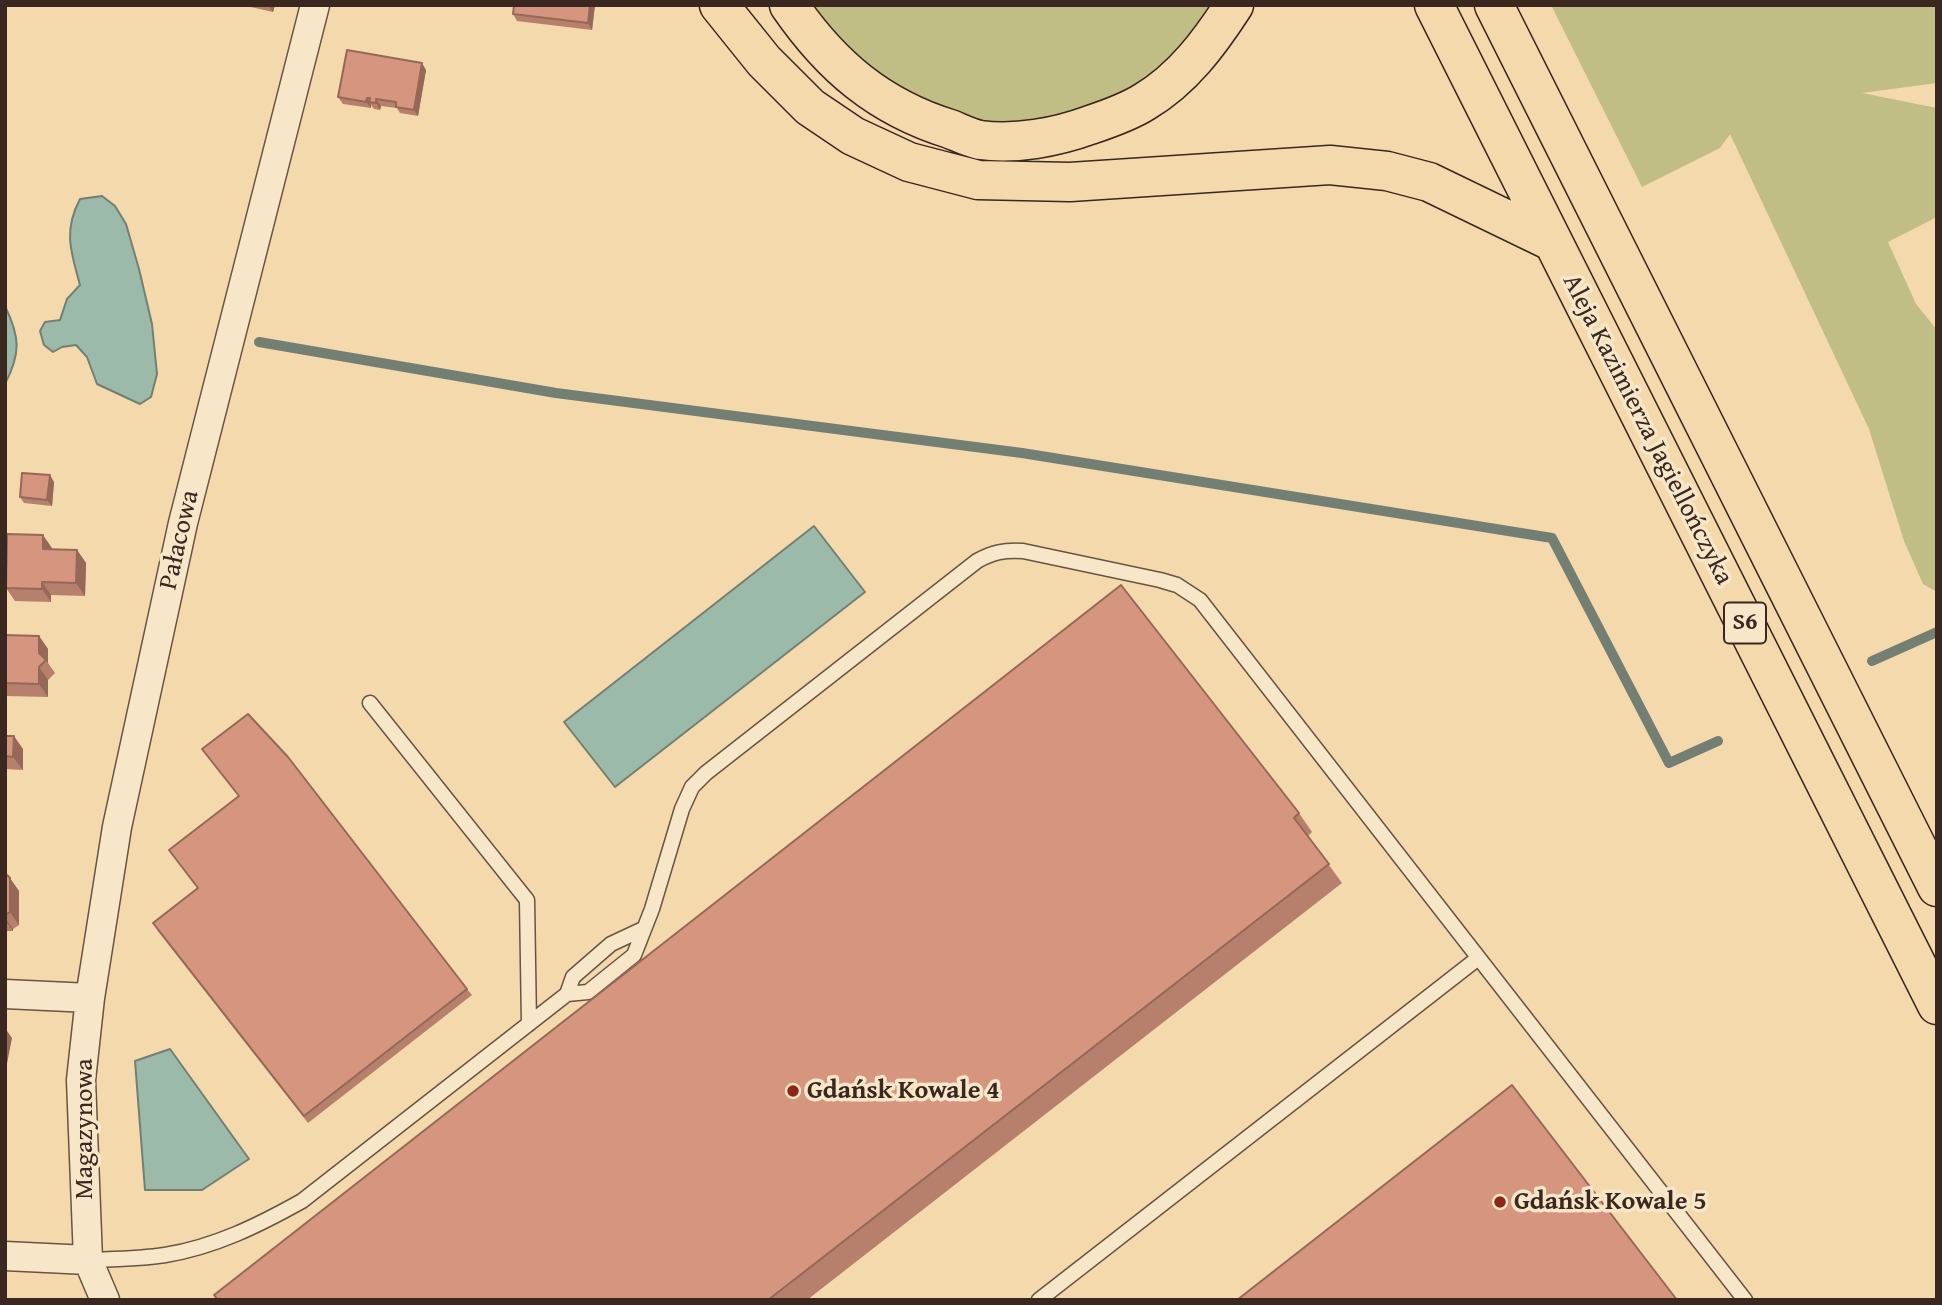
<!DOCTYPE html>
<html>
<head>
<meta charset="utf-8">
<style>
  body { margin:0 }
  #map { position:relative; width:1942px; height:1305px; overflow:hidden; background:#f3d9ab; font-family:"Gentium Book Plus",serif }
  canvas { display:block }
  .frame { position:absolute; inset:0; border:7px solid #392720; pointer-events:none }
</style>
</head>
<body>
<div id="map">
<canvas width="1942" height="1305"></canvas>
<div class="frame"></div>
</div>
<script>
const context = document.querySelector('canvas').getContext('2d');
context.lineJoin = 'round';
function paint(path, color) {
  context.fillStyle = color;
  context.fill(path, 'evenodd');
}
function trace(path, color, width, dash) {
  context.strokeStyle = color;
  context.lineWidth = width;
  context.lineCap = dash ? 'butt' : 'round';
  context.setLineDash(dash || []);
  context.stroke(path);
}
function write(font, color, halo, rows, align = 'center') {
  context.font = font + ' "Gentium Book Plus",serif';
  context.lineWidth = 7;
  context.setLineDash([]);
  context.textBaseline = 'middle';
  context.strokeStyle = halo;
  context.fillStyle = color;
  for (const [text, x, y, turn = 0] of rows) {
    context.save();
    context.translate(x, y);
    context.rotate((+turn || 0) * Math.PI / 180);
    context.textAlign = isNaN(turn) ? turn : align;
    if (halo) context.strokeText(text, 0, 0);
    context.fillText(text, 0, 0);
    context.restore();
  }
}
paint(new Path2D(`
  M809,5H1214L1182,49L1135,88L1103,102L1033,122L982,123L929,106L861,64Z
  M1551,5H1937V83L1862,93L1937,108V217L1888,242L1916,304L1937,330V592L1923,584L1904,541L1869,429L1730,134L1720,148L1642,187Z`), '#c0be85');
const water = new Path2D(`
  M102,196L115,206L126,224L139,269L152,324L157,374L151,397L140,404L97,384L87,357L76,345L62,347L53,352L44,345L40,331L45,322L60,320L67,299L80,285C71,252 63,231 80,199Z
  M5,306C20,337 21,353 5,384Z
  M814,526L865,592L615,787L564,722Z
  M170,1049L249,1159L202,1190H145L135,1061Z`);
paint(water, '#9bbaaa');
trace(water, '#747f73', 2);
trace(new Path2D(`
  M259,342L556,393L1022,453L1552,538L1669,763L1718,741
  M1872,661L1937,632`), '#747f73', 10);
const lane = new Path2D(`
  M370,703L527,900L529,1024
  M567,994L573,977L611,944L643,929
  M88,1260C114,1259 140,1259 165,1255C215,1247 259,1225 302,1201L567,994L588,992L634,955L652,909L682,809L692,787L706,773L977,561C993,552 1004,550 1023,551L1160,580L1177,585L1200,600L1745,1300
  M1039,1300L1477,959`);
const street = new Path2D(`
  M5,994L90,998
  M5,1256L88,1260
  M105,1300L88,1260L81,1080L90,998L117,827L183,523L315,5`);
const highway = new Path2D(`
  M719,5L764,61L810,107L853,136L909,162L978,180L1070,182L1330,165L1387,171L1429,182L1553,242
  M789,5C831,66 879,107 950,129C960,133 970,138 980,140C1016,145 1057,137 1090,125C1108,119 1128,112 1144,102C1183,79 1210,42 1234,5
  M1434,5L1937,1005
  M1494,5L1937,887`);
trace(lane, '#685443', 17);
trace(street, '#685443', 31);
trace(highway, '#392720', 41);
trace(lane, '#f7e6c8', 14);
trace(street, '#f7e6c8', 28);
trace(highway, '#f3d9ab', 38);
paint(new Path2D(`
  M242,5H275L273,12Z
  M595,5L592,30L517,21L513,14Z
  M426,70L418,116L400,113L397,108L381,106L380,110L374,109L371,105V108L343,104L338,97Z
  M54,482L52,506L24,503L20,497Z
  M52,548V550H77L86,563L85,596L51,595V602L15,601L6,588Z
  M5,635L39,636L48,649V663L55,673L48,680V697L5,696Z
  M5,736L23,749V770L5,769V780Z
  M1299,813L1312,832L1308,836L1342,883L807,1300H217Z
  M5,873L19,891V925L13,929V931H5Z
  M157,930L467,989L472,995L308,1123Z`), '#b7806c');
paint(new Path2D(`
  M268,5H275L273,12Z
  M590,5H595L592,30L588,23Z
  M422,63L426,70L418,116L414,110Z
  M367,98L371,105V108L366,102Z
  M376,99L381,106L380,110L376,103Z
  M50,475L54,482L52,506L47,500Z
  M43,535L52,548V562L43,549Z
  M77,550L86,563L85,596L76,583Z
  M42,582L51,595V602L42,589Z
  M39,636L48,649V663L39,653Z
  M39,667L48,680V697L39,684Z
  M14,736L23,749V770L13,757Z
  M10,878L19,891V925L10,912Z
  M5,918L13,929V931L5,920Z
  M7,1031L12,1038L5,1074V1042Z`), '#956858');
const building = new Path2D(`
  M514,5H590L588,23L513,14Z
  M347,50L422,63L414,110L396,107V102L376,99V103L369,102L370,98H367L366,102L338,97Z
  M22,473L50,475L47,500L20,497Z
  M7,534L43,535V549L77,550L76,583L42,582V589L6,588Z
  M1121,585L1299,813L1294,818L1329,864L768,1300H218L214,1295Z
  M5,635L39,636V653L46,660L39,667V684L5,683Z
  M248,714L288,757L467,989L304,1116L153,923L198,888L169,850L239,796L202,749Z
  M5,736H14L13,757L5,756Z
  M5,873L10,878V912L5,915Z
  M1512,1085L1677,1300H1237Z`);
paint(building, '#d5957e');
trace(building, '#956858', 2);
for (const [x, y, r, color] of [
  [793,1091,7,"#8f2418"],
  [1500,1202,7,"#8f2418"]
]) {
  const dot = new Path2D();
  dot.arc(x, y, r, 0, 2 * Math.PI);
  context.fillStyle = color;
  context.fill(dot);
  trace(dot, '#f7e6c8', 2.5);
}
for (const [x, y, w] of [
  [1745,623,42]
]) {
  const box = new Path2D();
  box.roundRect(x - w / 2, y - 20.5, w, 41, 5);
  context.fillStyle = '#f7e6c8';
  context.fill(box);
  trace(box, '#392720', 2);
}
write('bold 24px', '#392720', null, [
  ["S6",1745,623]
]);
write('26px', '#392720', '#f7e6c8', [
  ["Aleja Kazimierza Jagiellończyka",1647,430,63],
  ["Pałacowa",180,540,-77],
  ["Magazynowa",85,1129,-90]
]);
write('bold 26px', '#392720', '#f7e6c8', [
  ["Gdańsk Kowale 4",807,1091],
  ["Gdańsk Kowale 5",1514,1202]
], 'left');
</script>
</body>
</html>
